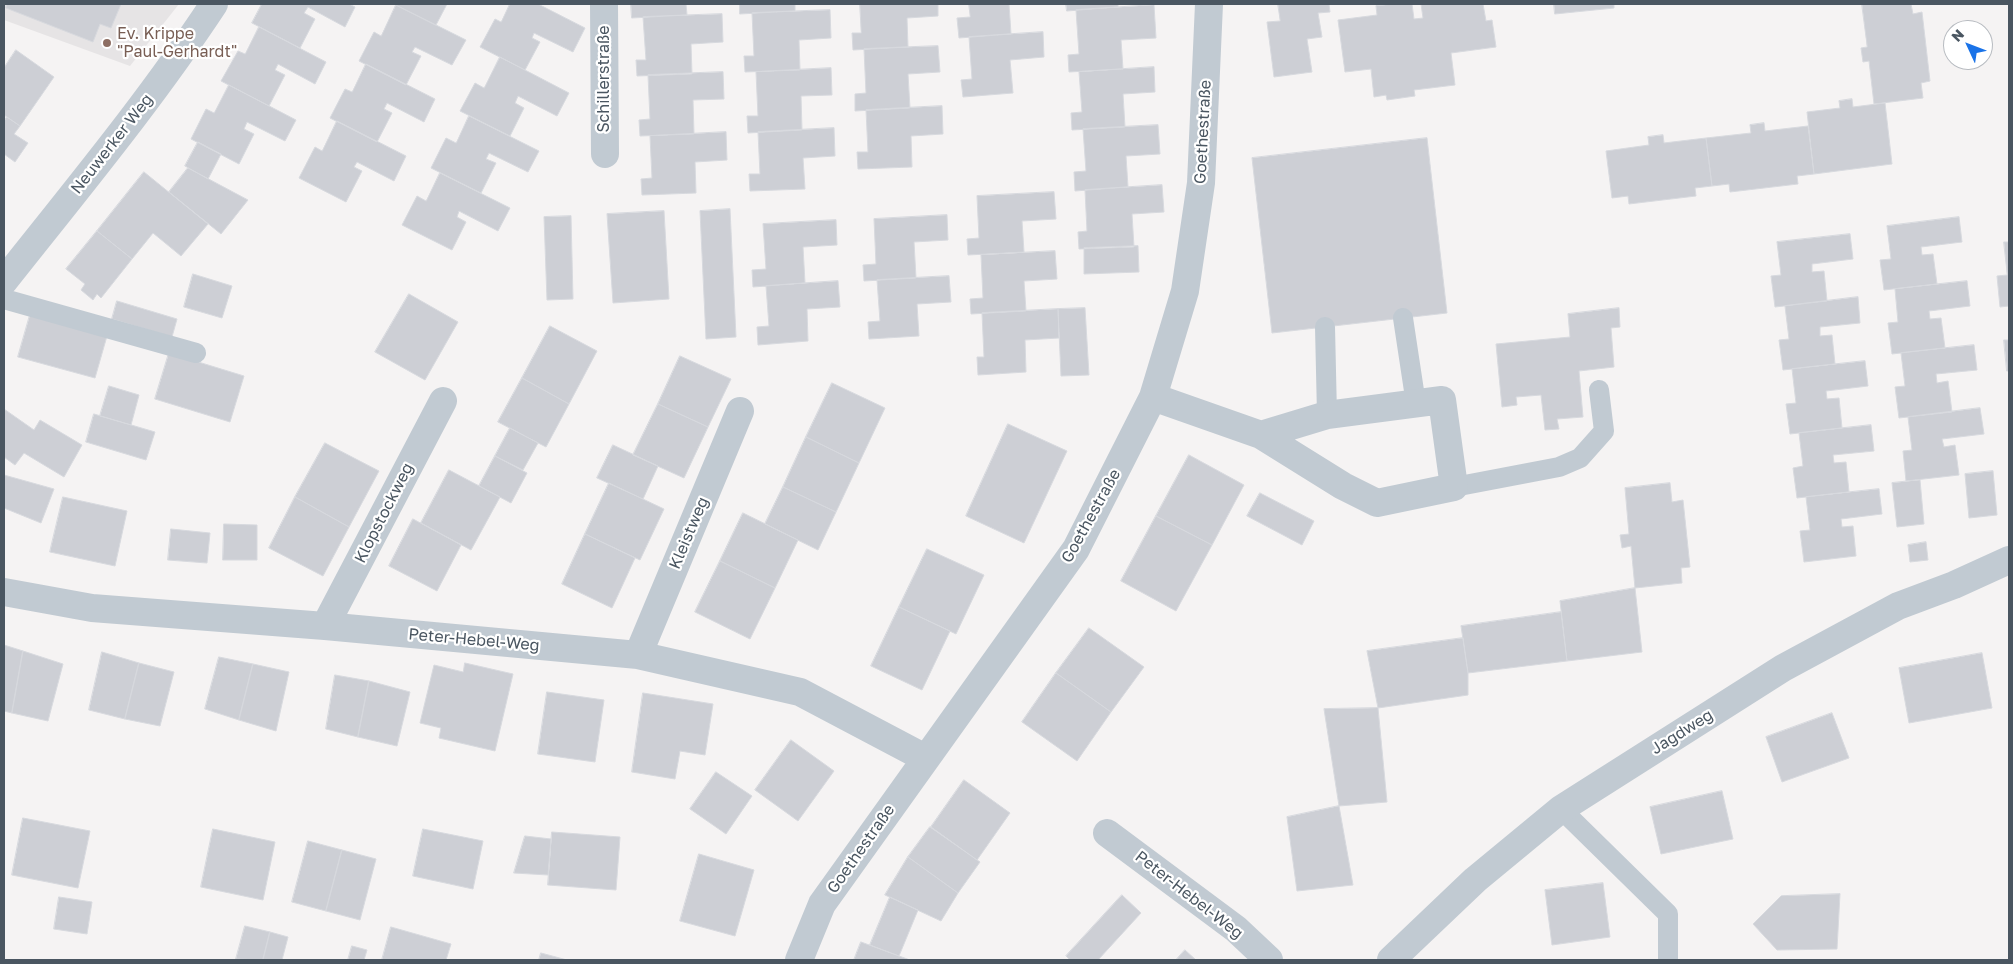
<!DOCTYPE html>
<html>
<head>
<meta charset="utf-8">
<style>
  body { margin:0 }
  #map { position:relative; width:2013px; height:964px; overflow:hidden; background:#f5f3f3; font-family:"Golos Text",sans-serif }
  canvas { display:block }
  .frame { position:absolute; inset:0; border:5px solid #4a5661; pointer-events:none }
  .north { position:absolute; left:1943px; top:20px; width:50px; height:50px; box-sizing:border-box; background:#fff; border:1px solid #b7bbc0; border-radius:50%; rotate:313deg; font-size:14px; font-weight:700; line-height:20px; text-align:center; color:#4a5661 }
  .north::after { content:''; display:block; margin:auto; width:18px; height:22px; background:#1a73e8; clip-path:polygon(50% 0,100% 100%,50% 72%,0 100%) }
</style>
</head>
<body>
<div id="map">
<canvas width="2013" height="964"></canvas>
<div class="frame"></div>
<div class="north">N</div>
</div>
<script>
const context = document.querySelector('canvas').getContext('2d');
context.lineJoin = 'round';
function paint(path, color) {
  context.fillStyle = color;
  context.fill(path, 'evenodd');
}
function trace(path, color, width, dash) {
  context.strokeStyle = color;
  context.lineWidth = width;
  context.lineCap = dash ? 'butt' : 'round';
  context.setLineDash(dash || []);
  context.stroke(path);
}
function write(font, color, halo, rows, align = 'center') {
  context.font = font + ' "Golos Text",sans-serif';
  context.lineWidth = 4.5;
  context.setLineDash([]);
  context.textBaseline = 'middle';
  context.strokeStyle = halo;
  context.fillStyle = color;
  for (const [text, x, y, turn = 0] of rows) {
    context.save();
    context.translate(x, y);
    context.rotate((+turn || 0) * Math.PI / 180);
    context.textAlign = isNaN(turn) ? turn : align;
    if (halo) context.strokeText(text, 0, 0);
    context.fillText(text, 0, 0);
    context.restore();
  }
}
paint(new Path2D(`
  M4,4H179L130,66L4,20Z`), '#e6e4e5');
const building = new Path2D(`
  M7,4H121L111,28L100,24L93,42L6,8Z
  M262,4H349L355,7L345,27L308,7L304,13L315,19L300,48L252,23Z
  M394,4H447L436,25Z
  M510,4H538L585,28L573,52L534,33L532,38L540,42L525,70L480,47L495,19L501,22Z
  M631,4H686L687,15L632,18Z
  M740,4H795V11L740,14Z
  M860,4H938V16L907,18L908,47L853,50L852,33H861Z
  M969,4H1009L1011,34L959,38L957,18L970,17Z
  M1066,4H1118V7L1067,11Z
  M1278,4H1329L1330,12L1318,13L1322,37L1307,39L1312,72L1274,77L1267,22L1280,21Z
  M1395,4H1412L1414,19L1423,18L1421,4H1483L1486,21L1492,20L1496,47L1451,53L1455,85L1414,90L1415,96L1387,100L1386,95L1374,97L1371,69L1345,72L1338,20L1377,15L1376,6Z
  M1554,4H1614V8L1555,14Z
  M1862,4H1911L1913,14L1922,12L1930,81L1921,83L1923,98L1874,104L1869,61L1863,62L1861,48L1867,47Z
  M396,5L466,40L452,65L415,47L412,52L421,56L406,85L359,61L374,32L381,36Z
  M1154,5L1156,38L1121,40L1123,69L1069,72L1068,55L1079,54L1076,10Z
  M830,10L831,38L799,40L800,70L745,72L744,56H754L752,13Z
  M722,14L723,42L691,44L692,74L637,76L636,60H646L643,17Z
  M259,27L326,62L315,84L278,64L275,70L285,75L269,106L221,81L238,51L245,54Z
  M1043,32L1044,57L1010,60L1013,93L963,97L961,80L972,79L969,37Z
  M938,46L940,72L908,74L910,108L855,111V94L866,93L864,49Z
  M16,50L54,77L20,126L4,115V68Z
  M500,57L569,93L557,116L518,96L515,103L524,108L510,136L460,111L475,83L484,88Z
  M366,64L435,99L424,122L387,103L384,109L392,113L377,142L330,118L345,89L352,92Z
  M1154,67L1155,92L1123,94L1125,127L1072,130L1071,113L1082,112L1079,72Z
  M831,68L832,95L801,96L802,130L748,133L747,116H758L756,72Z
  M723,72L724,99L693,100L694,134L640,136L639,120L650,119L648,75Z
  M229,85L296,120L285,141L247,122L244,129L254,134L239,164L191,139L206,109L214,113Z
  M1852,99L1853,107L1885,103L1892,164L1814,174L1807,112L1840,108L1839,101Z
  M942,106L943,134L911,136L912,167L858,169L857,152H868L866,110Z
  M469,116L539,151L528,172L489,153L486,159L496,163L481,193L431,168L446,138L456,143Z
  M7,117L20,126L14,134L28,143L15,162L4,154V121Z
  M337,121L406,156L394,181L357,162L354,167L362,171L346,202L299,178L315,147L322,151Z
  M1764,123L1765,131L1808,126L1814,174L1797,176L1798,184L1730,192L1729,184L1712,186L1706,138L1751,133L1750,125Z
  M1158,125L1160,154L1126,156L1128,187L1075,191L1074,172L1086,171L1083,129Z
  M834,128L835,156L803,158L805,189L750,191L749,174H760L758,132Z
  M726,132L727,160L695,162L696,193L642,195L641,179L652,178L650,136Z
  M1663,135L1664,143L1706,138L1712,186L1695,188L1696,196L1629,204L1628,196L1612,198L1606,151L1649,145L1648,137Z
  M1427,138L1447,313L1272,333L1252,158Z
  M198,142L221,154L208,179L185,166Z
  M188,168L248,200L221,234L169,192Z
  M144,172L208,224L181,256L153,233L132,259L97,231Z
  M440,173L510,208L498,231L459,211L457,217L466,222L452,250L402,225L417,196L426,201Z
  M1162,185L1164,212L1132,214L1134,247L1079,249L1078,232L1087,231L1085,190Z
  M1054,192L1056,219L1022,221L1024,252L968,255L967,239L979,238L977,196Z
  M730,209L736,337L706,339L700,211Z
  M664,211L669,299L613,303L607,214Z
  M947,215L948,240L914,242L916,278L864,281L863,265L876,264L874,219Z
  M571,216L573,299L547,300L544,217Z
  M1959,217L1962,242L1921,247L1922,255L1933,254L1937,284L1884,290L1880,260L1891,259L1887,226Z
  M836,220L837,245L803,247L805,283L753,287L752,270L766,269L763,224Z
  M97,231L132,259L101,298L97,294L93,300L81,290L85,284L66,269Z
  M1850,234L1853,259L1812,264V272L1824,271L1827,301L1775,307L1771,276L1781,275L1777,242Z
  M2004,242H2009V306L2000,307L1997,276L2007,275Z
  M1138,246L1139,272L1084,274V248Z
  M1055,251L1057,279L1024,281L1026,311L971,314L970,299L983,298L981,255Z
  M193,274L232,286L222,318L184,307Z
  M949,276L951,302L917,304L919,336L869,339L868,322L880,321L877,280Z
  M838,281L840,307L807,309L808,341L758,345L757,327L769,326L766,286Z
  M1967,281L1970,306L1929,311L1930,319L1941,318L1945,348L1892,354L1888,323L1898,322L1895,289Z
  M409,294L458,322L425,380L375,352Z
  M1858,297L1860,323L1820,327V336L1832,335L1835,364L1783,370L1779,340L1789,339L1785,306Z
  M117,301L177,319L172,337L112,319Z
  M1085,308L1089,375L1061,376L1058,309Z
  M1619,308L1620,327L1611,328L1614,367L1579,371L1583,417L1557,419L1559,429L1545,430L1541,395L1516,397L1517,405L1502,407L1496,344L1570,337L1568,314Z
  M1058,309L1059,338L1025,340L1026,372L978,375L977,357H984L982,313Z
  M30,315L107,336L95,378L18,357Z
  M550,326L597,351L569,404L522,378Z
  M2004,340H2009V371H2007Z
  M1974,345L1977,370L1936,374L1937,383L1948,381L1952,412L1899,418L1895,387L1905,386L1901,353Z
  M169,353L244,376L230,422L155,399Z
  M680,356L731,379L708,427L658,404Z
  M1865,361L1868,386L1826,391L1827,399L1839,398L1842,428L1790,434L1786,404L1796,403L1792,369Z
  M522,378L569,404L546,447L498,422Z
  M832,383L885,408L859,463L806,437Z
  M109,386L139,395L131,425L100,416Z
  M658,404L708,427L684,478L633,455Z
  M1980,408L1984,434L1942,439L1944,447L1955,445L1959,475L1906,481L1903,451L1912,450L1908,417Z
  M4,409L34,430L40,420L82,445L64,477L24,453L15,465L4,457Z
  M94,414L155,432L146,460L86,442Z
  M1008,424L1067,451L1024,543L966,516Z
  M1871,425L1874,451L1833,455L1834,463L1846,462L1849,492L1797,498L1793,468L1803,466L1799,433Z
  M510,428L538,443L523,470L495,456Z
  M806,437L859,463L836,512L783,487Z
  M325,443L379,471L349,527L295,497Z
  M613,445L658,466L643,499L597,478Z
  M1189,455L1244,485L1212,545L1156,516Z
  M495,456L527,473L511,503L479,486Z
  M449,470L500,497L471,550L421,523Z
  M1993,471L1997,515L1969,518L1965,474Z
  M4,475L54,489L41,523L4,508Z
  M1920,480L1924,524L1897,527L1892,483Z
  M609,483L664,509L640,560L585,534Z
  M1670,483L1672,502L1683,500L1690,567L1681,568L1682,583L1635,588L1631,546L1622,548L1620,535L1629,534L1625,488Z
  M783,487L836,512L818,550L765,524Z
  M1879,489L1882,514L1841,519L1842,527L1853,526L1856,556L1804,562L1800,531L1810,530L1806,497Z
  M1260,493L1314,521L1302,545L1247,516Z
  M63,497L127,511L115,566L50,552Z
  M295,497L349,527L323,576L269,548Z
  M743,513L798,540L775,588L720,561Z
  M1156,516L1212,545L1176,611L1121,581Z
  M413,519L461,545L437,591L389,566Z
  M224,524L257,525V560H223Z
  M171,529L210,533L207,563L168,560Z
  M585,534L635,558L612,608L562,584Z
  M1926,542L1928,560L1910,562L1908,545Z
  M927,549L984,575L956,634L899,607Z
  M720,561L775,588L750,639L695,612Z
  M1635,588L1642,652L1567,661L1560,601Z
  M899,607L950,631L922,690L871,666Z
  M1561,612L1567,661L1468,673L1461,626Z
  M1089,628L1144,667L1111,712L1056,673Z
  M1463,638L1468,673V695L1378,708L1367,651Z
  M4,645L23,651L12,713L4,711Z
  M23,651L63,664L48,721L12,713Z
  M102,652L139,663L125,719L89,710Z
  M1982,653L1992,708L1909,723L1899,668Z
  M219,657L253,664L239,720L205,709Z
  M139,663L174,672L160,726L125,719Z
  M465,663L513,674L495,751L439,738L441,728L420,723L434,665L463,672Z
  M253,664L289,672L276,731L239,720Z
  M1056,673L1111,712L1077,761L1022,722Z
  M335,675L369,681L358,737L326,729Z
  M369,681L410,692L397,746L358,737Z
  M547,692L604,700L595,762L538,754Z
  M643,693L713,704L705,755L680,751L675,779L632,772Z
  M1378,708L1387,802L1339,806L1324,709Z
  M1832,713L1849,758L1782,782L1766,737Z
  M791,740L834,771L798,821L755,790Z
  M716,772L752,796L726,834L690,809Z
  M964,780L1010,813L977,860L931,827Z
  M1722,791L1733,839L1661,854L1650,807Z
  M1339,806L1353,885L1297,891L1287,817Z
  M23,818L90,831L78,888L12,875Z
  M930,827L980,862L958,893L908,857Z
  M213,829L275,842L263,900L201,887Z
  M423,829L483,841L473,889L413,876Z
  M552,832L620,837L616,890L548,885Z
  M525,836L551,839L548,875L514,873Z
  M308,841L342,850L326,911L292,902Z
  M342,850L376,859L360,920L326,911Z
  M699,854L754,870L735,936L680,921Z
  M908,857L958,893L941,921L885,895Z
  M1603,883L1610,937L1552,945L1545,890Z
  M1840,894L1837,949L1777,950L1753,924L1781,896Z
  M1122,895L1141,913L1098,960H1070L1066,956Z
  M59,897L92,902L87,934L54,929Z
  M890,897L918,910L899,956L870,945Z
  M245,926L270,932L263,960L236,959Z
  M391,927L451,944L446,960H382Z
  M270,932L288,937L282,960H263Z
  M861,942L899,956L910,960H854Z
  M352,946L367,950L364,960H348Z
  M1185,950L1196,960H1176Z
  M541,953L567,960H539Z`);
paint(building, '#cdcfd5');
trace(building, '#d7d9de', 1);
trace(new Path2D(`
  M4,299L196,353
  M1403,318L1416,404
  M1325,327L1327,415
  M1454,487L1559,467L1580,458L1604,431L1599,390
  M1561,809L1668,914V959`), '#c1cad2', 20);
trace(new Path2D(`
  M604,4L605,154
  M4,281C76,190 150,101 214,4
  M1153,397L1261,435L1343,486L1377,503L1454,487L1442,400L1327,415L1261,435
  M4,592L92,608L325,626L638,655L800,692L925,758
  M325,626L443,401
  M638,655L740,411
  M1107,833L1236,929L1269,960
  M799,960L822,904L1076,549L1153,397L1185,291L1201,183L1209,4
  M1391,960L1475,880L1561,809L1783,668L1898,606L1954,585L2009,560`), '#c1cad2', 28);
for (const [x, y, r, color] of [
  [107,43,5,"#8d6e63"]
]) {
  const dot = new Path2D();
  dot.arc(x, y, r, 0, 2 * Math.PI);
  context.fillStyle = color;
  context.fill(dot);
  trace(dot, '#fff', 2);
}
write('16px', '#785e54', '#fff', [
  ["Ev. Krippe",117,34],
  ["\"Paul-Gerhardt\"",117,52]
], 'left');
write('16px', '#4a5661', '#fff', [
  ["Schillerstraße",604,79,-90],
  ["Goethestraße",1203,132,-87],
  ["Neuwerker Weg",112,144,-52],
  ["Klopstockweg",384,513,-63],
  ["Goethestraße",1091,516,-61],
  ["Kleistweg",689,533,-67],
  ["Peter-Hebel-Weg",474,640,5],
  ["Jagdweg",1682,732,-32],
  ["Goethestraße",861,849,-55],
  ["Peter-Hebel-Weg",1189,895,38]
]);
</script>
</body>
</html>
